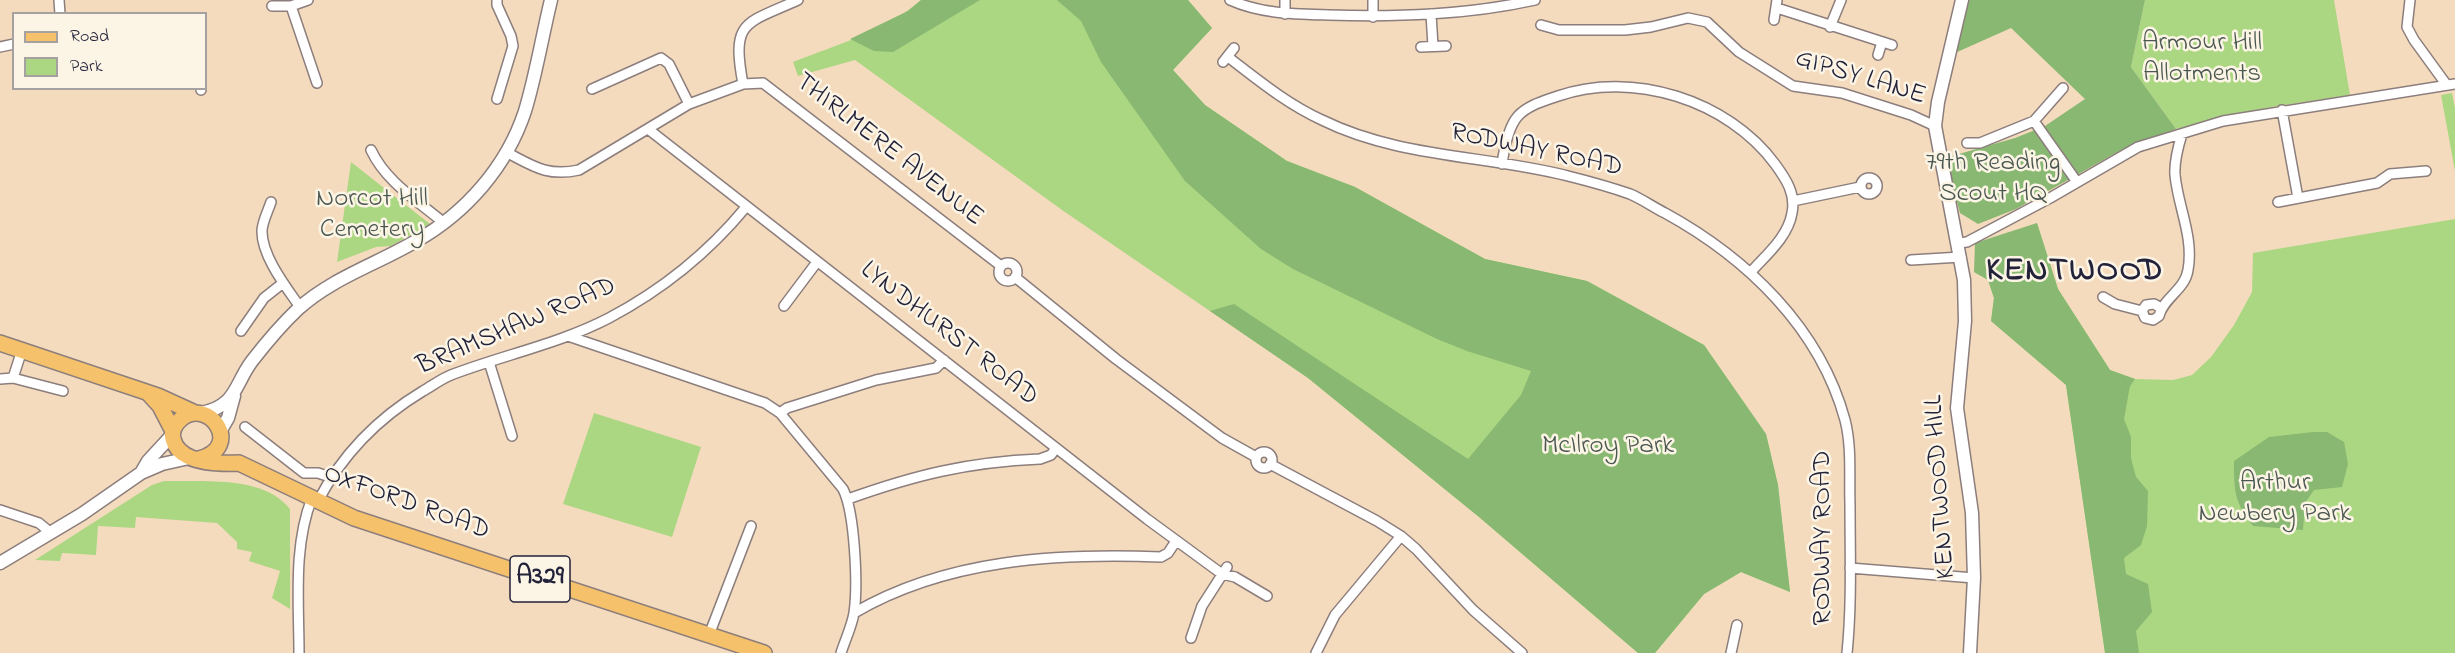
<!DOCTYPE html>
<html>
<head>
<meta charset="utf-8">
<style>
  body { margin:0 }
  #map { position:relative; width:2455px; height:653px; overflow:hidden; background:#f5dbbe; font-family:"Indie Flower",sans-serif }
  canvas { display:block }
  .legend { position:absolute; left:12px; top:12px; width:195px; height:78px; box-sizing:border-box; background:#fcf5e5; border:2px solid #a5a1a1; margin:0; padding:8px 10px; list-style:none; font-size:18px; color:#22223b }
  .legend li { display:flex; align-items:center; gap:12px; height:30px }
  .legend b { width:30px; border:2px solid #a5a1a1 }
</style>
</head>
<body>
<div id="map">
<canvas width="2455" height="653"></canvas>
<ul class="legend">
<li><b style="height:8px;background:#f6c16b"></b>Road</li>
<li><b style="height:16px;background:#abd783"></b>Park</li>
</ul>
</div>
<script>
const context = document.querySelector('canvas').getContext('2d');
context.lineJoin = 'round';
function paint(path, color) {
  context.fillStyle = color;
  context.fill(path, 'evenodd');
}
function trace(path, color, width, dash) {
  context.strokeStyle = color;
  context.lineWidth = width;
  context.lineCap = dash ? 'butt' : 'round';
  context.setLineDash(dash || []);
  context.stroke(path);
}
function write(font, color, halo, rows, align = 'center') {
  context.font = font + ' "Indie Flower",sans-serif';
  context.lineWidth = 5;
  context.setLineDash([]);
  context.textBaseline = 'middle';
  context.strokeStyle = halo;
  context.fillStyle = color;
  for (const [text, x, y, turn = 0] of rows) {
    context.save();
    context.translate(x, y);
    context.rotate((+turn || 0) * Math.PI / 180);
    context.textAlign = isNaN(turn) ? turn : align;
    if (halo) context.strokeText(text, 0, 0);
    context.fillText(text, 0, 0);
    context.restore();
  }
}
paint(new Path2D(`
  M921,0H1188L1212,28L1173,70L1205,105L1287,161L1355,187L1485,259L1587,281L1704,345L1766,434L1778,485L1790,592L1741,572L1704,594L1655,653H1638L1479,517L1308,378L1062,210L855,60L798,76L793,62C836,45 886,31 921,0Z
  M2145,0H2334L2350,95L2272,107L2176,129L2131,67Z
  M2452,93L2455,108V171L2441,95Z
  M351,162L430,224L391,246L376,247L337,262Z
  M2455,219V653H2105L2066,385L1991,321L1994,298L1988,280L1974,272L2037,223L2058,289L2110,370L2135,379L2173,380L2192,375L2211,357L2234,325L2252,292L2253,253Z
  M594,413L701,447L672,537L563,504Z
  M164,481C202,482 264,475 290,509V609L272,598L280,571L249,561L252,552L237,549V542L217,523L136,517L135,528L98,526L96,555L62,553L60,561L35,560L152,485Z`), '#abd783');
paint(new Path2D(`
  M921,0H980L893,52L874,51L850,39L908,11Z
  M1057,0H1188L1212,28L1173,70L1205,105L1287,161L1355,187L1485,259L1587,281L1704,345L1766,434L1778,485L1790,592L1741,572L1704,594L1655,653H1638L1479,517L1308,378L1210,311L1234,304L1468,459L1521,395L1531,371L1467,351L1437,339L1293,269L1261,249L1185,181L1101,62L1081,21Z
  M1968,0H2145L2131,67L2176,129L2123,149L2016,209L1978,224L1960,213L1945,158L2015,138L2045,126L2085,99L2011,28L1955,53Z
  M2037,223L2058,289L2110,370L2135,379L2130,386L2124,419L2131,437V458L2136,477L2148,491L2147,526L2141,545L2124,558L2126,574L2148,584L2152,612L2136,631L2139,653H2105L2066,385L1991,321L1994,298L1988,280L1974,272L1975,243Z
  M2313,432H2327L2344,442L2348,464L2342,487L2314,490L2305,503L2303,530L2253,526C2234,502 2234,490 2234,461L2269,437Z`), '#88b871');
const minor = new Path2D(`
  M59,0L60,14
  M497,0V5L511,36L513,46L497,99
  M1230,0C1261,14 1295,14 1329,15C1398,17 1467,15 1535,0
  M1285,0V14
  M2410,0L2407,27L2414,40L2446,84
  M272,6H291L308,0
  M291,6L317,83
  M1777,8L1892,45
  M1431,14L1433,46
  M1373,17V0
  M1774,20L1777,0
  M1541,25L1559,30H1625L1651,27L1688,18L1707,22L1739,52L1793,86L1842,93L1911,115L1935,126
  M1830,27L1841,0
  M0,47L14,44
  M1421,47L1446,46
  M1878,55L1882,42
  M1228,57C1258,80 1287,104 1322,120C1399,158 1486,155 1568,176C1588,181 1610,187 1630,194C1642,199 1653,207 1665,213C1747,258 1820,328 1845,420C1852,447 1849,477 1850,504C1850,554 1852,604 1847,653
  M1223,62L1234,48
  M743,84C731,20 745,24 798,0
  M201,88V90
  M592,89L661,58L669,64L689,104
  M2282,110L2298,198
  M2034,121L2077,182
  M648,129L1147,519L1222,574L1235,577L1267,596
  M1967,143H1980L2034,121L2063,88
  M371,150C386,182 418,201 444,223
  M506,152C533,166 547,177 579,170L689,104L743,84L763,83L1001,266
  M1502,164C1504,150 1508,127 1518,116C1528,105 1544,101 1558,96C1632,70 1728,100 1775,164C1786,179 1796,194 1792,213C1788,237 1766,255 1751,272
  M1861 186a8 8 0 1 1 16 0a8 8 0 1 1-16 0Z
  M1793,201L1860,187
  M271,202C268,211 263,220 262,230C261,255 286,287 300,307
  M2278,202L2377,183L2390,174L2426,171
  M1958,243L1967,242L2050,198L2138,147L2223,121L2455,84
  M1911,260L1961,257
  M999 272a9 9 0 1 1 18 0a9 9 0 1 1-18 0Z
  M1015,277L1116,359L1222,438L1256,457
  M2103,297L2115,304L2142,311
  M784,306L817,262
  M2161,308L2154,304L2146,305L2142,311L2145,318L2153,320L2159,316C2163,298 2185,290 2188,270C2194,237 2178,207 2175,175C2174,161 2178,147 2182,134
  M241,331L264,298L283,283
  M568,336L765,403L780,413L843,489C855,513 858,586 854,613C852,626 845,640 841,653
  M489,362L512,436
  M13,378L22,350
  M0,379L13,378L63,391
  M780,413L787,408L876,380L936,368L944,360
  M245,427L304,473H318L330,477
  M1256 460a8 8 0 1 1 16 0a8 8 0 1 1-16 0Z
  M1270,464L1377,521L1401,536L1416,549L1473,610L1522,653
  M848,499C915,475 968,462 1040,459L1051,455L1056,448
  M318,501C342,455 378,418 423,391C432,386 441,379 451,375C503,355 559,344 609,318C662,290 708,253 746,207
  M0,510L39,523L51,533
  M1850,568L1974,578
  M854,613C946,559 1057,553 1161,557L1168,553L1176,541
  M709,635L751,526
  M1191,638L1202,606L1227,567
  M299,653C299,602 293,546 312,498
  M1316,653L1335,615L1401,536
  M1731,653L1737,625`);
const tertiary = new Path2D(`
  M1962,0L1938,102L1935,126L1964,280L1965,321L1957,408L1972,513L1974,578L1970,653
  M201,413C237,406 234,385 252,361C266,343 281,325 298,309C332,278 377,264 416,241C466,213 507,166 525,111C536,75 542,37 551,0
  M221,430L228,418L234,396
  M141,473L148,461L172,435
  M0,563L82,514L141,473L162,464L189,458`);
const primary = new Path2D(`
  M0,343L158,396L193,412
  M148,393L160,406L173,431
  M199,459C245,447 208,396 181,419C175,424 171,431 173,439C179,464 218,464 239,463L354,518L764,653`);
trace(minor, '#8c7e7c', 12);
trace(tertiary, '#8c7e7c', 15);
trace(primary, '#8c7e7c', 18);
trace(minor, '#fff', 9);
trace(tertiary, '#fff', 12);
trace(primary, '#f6c16b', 15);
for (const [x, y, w] of [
  [540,579,60]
]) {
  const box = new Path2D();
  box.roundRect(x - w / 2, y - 23, w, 46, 4.5);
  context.fillStyle = '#fcf5e5';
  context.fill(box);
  trace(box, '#22223b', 1.5);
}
write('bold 26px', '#22223b', null, [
  ["A329",540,579]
]);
write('27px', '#4b5851', '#fcf5e5', [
  ["Armour Hill",2202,45],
  ["Allotments",2202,76],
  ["79th Reading",1993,165],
  ["Scout HQ",1993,196],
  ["Norcot Hill",372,201],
  ["Cemetery",372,232],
  ["McIlroy Park",1608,448],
  ["Arthur",2275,485],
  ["Newbery Park",2275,516]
]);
write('27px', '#22223b', '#fcf5e5', [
  ["GIPSY LANE",1860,79,17],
  ["THIRLMERE AVENUE",888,151,38],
  ["RODWAY ROAD",1536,152,12],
  ["BRAMSHAW ROAD",517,328,-23],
  ["LYNDHURST ROAD",948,335,38],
  ["KENTWOOD HILL",1942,487,-94],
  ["OXFORD ROAD",406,504,20],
  ["RODWAY ROAD",1825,538,-90]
]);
context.letterSpacing = '1.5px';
write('bold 33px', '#22223b', '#fcf5e5', [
  ["KENTWOOD",2075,274]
]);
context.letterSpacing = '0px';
</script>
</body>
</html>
